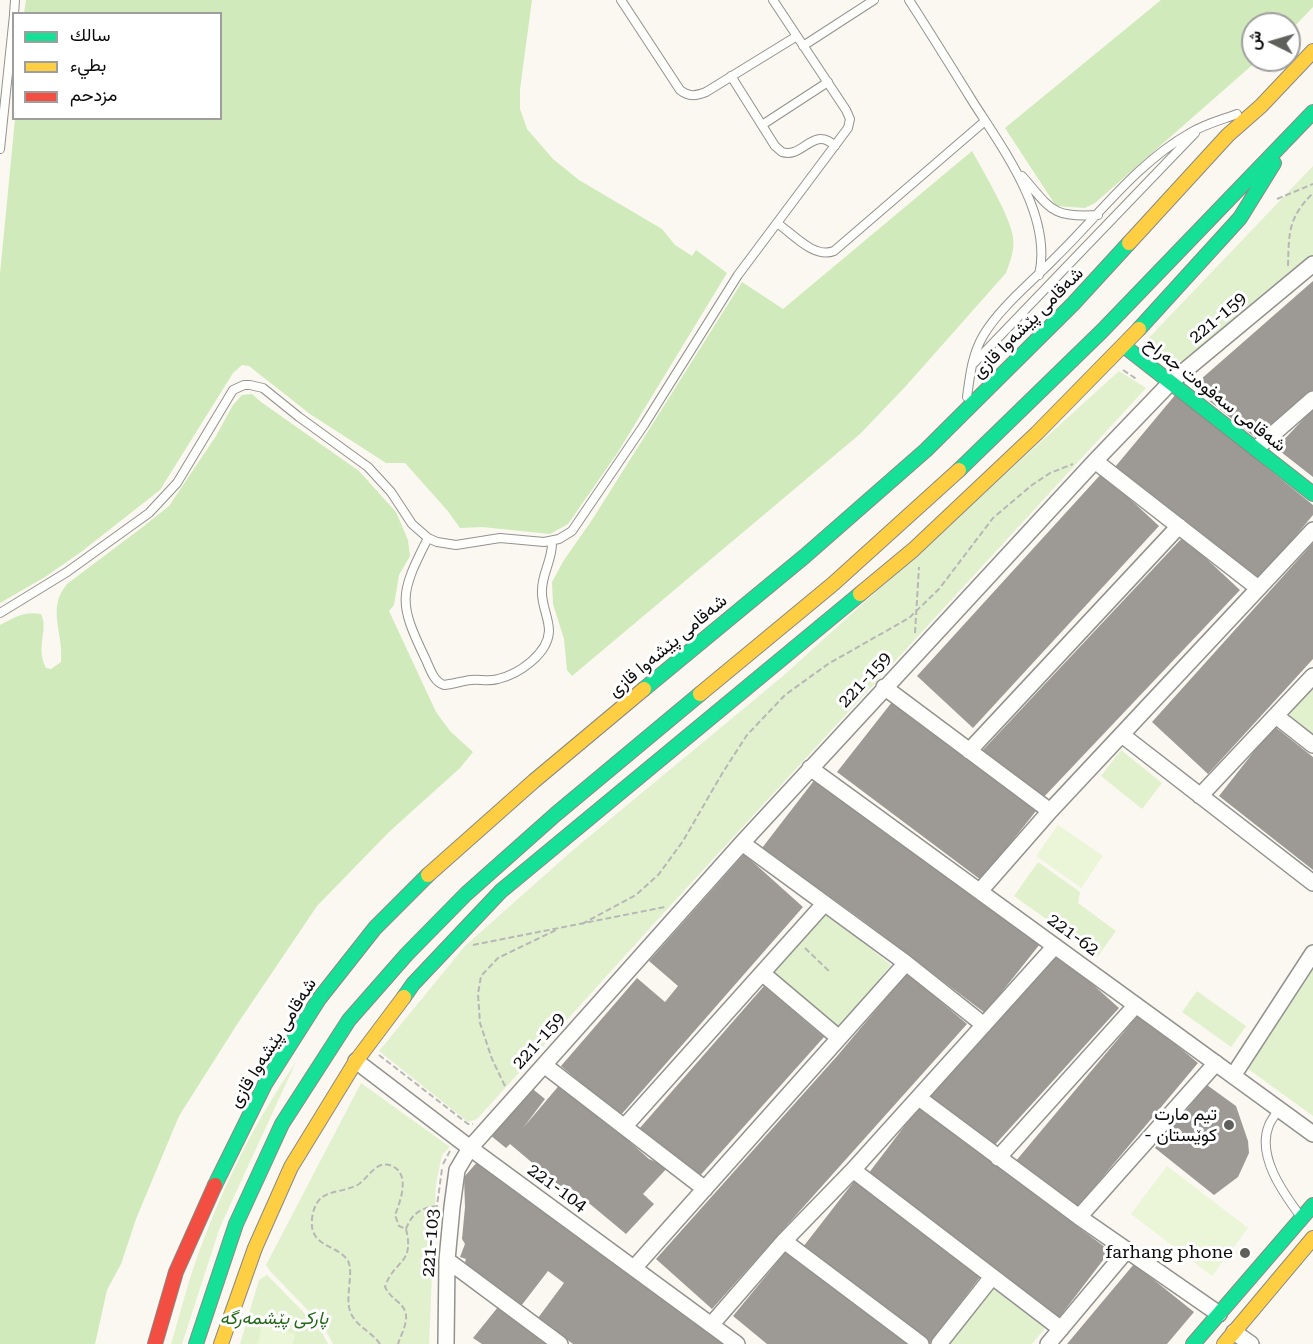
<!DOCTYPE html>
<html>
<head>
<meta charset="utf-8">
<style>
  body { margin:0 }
  #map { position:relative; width:1313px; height:1344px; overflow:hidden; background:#faf8f0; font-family:"Roboto Serif",Vazirmatn,serif }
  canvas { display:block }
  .legend { position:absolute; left:12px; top:12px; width:210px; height:108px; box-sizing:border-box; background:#fff; border:2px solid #9e9e9e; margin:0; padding:8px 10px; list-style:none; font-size:18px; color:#0c0c0c }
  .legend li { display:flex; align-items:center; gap:12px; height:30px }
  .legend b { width:30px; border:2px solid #9e9e9e }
  .north { position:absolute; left:1241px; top:12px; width:60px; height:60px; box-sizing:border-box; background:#fff; border:2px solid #9e9e9e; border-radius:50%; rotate:275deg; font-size:16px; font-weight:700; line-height:24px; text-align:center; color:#0c0c0c }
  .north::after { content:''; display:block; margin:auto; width:21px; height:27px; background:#5f5f5c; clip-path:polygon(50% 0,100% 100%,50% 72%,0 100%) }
</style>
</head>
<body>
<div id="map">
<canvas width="1313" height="1344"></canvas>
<ul class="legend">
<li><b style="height:8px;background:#16e098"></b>سالك</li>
<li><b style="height:8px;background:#ffcf43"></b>بطيء</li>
<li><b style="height:8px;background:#f24e42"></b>مزدحم</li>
</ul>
<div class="north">ش</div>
</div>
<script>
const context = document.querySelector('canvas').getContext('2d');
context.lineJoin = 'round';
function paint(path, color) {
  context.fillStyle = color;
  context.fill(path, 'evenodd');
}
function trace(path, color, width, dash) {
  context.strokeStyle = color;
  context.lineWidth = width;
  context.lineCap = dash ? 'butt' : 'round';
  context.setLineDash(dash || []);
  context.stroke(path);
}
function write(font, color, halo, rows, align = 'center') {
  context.font = font + ' "Roboto Serif",Vazirmatn,serif';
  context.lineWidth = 6;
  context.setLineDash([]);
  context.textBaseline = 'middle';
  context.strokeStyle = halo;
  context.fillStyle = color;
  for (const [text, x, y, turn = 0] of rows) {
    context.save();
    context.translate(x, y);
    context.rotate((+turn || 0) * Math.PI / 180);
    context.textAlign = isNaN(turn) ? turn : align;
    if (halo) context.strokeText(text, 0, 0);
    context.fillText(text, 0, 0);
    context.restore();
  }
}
paint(new Path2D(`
  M1313,166V255L1189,360L1164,363L1143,344Z
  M1119,371L1146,388L670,906L477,1119L468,1122L379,1051L465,946L573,850L783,676Z
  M1313,685V737L1288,717Z
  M1121,750L1162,783L1142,809L1101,776Z
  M1038,862L1080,892L1078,903L1116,931L1098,956L1014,896Z
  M824,911L891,965L839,1029L772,975Z
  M1313,969V1116L1244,1066Z
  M1197,991L1246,1026L1231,1047L1182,1012Z
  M296,1062L220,1227L182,1344H171C180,1315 187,1284 198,1255C222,1188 255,1121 296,1062Z
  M361,1083L450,1147L442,1155L436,1184L429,1344H333L324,1327L270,1271L266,1265Z
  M267,1275L320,1329L328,1344H240L259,1280Z
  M995,1287L1045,1328L1032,1344H948Z`), '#e1f1ce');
paint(new Path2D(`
  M26,0H532L520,89V109L527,129L553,159L579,180L662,229L675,245L692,256L696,250L727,273L618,452L568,524L550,534L482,527L460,528L447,510L405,463H386L310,414L249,366L242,365L233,373L160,490L81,552L45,577L0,603V274L15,119L220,118V14L24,13Z
  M1161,0H1313V7L1289,32V24H1253V60H1258L1095,203L1085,208L1056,206L1005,128Z
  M972,151C983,171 1010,216 1013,237C1015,250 1010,261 1006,273L905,387L860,434L572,676L567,670L564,639L553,604L552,582L564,560L592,520L742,282L783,309Z
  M252,394L261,402L359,471L396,512L408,540L410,556L399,575L394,605L389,611L436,712L450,731L473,752L460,768L389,832L317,906L236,1026L179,1116L136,1219L121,1264L107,1290L95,1344H0V625C15,617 24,611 41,614C49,630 35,647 46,668L51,669L61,662C64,633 46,609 67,584L144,526L169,506L216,436L233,405L242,395Z`), '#d0eabb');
paint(new Path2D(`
  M1058,825L1103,856L1081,888L1036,856Z
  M1167,1166L1248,1228L1212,1276L1131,1214Z
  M262,1325L295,1334L293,1344H258Z`), '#ebf5d8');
paint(new Path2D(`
  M1313,281V390L1257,439L1192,387Z
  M1176,394L1313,505V515L1257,582L1193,527L1115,467Z
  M1313,409V477L1276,448Z
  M1102,473L1159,526L973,728L917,676Z
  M1183,537L1240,590L1041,800L982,751Z
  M1313,543V659L1208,774L1152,722Z
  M892,702L1036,811L981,880L837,772Z
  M1274,726L1313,757V870L1219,796Z
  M816,778L1040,944L985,1013L861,919L762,848Z
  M744,854L803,907L620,1116L561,1066L637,978L665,1002L678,986L649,961Z
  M1059,954L1119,1008L992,1148L927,1098Z
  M907,973L967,1024L712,1309L656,1259L838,1055Z
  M764,986L824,1037L697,1179L639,1129Z
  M1139,1014L1198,1063L1075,1210L1015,1162Z
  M562,1082L649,1159L668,1167L643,1194L654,1204L626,1234L572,1189L568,1193L510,1144L506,1148L490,1135L529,1086L545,1099L523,1128Z
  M1207,1085L1236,1106L1248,1141L1249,1153L1238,1177L1214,1195L1155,1148Z
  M919,1107L1110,1251L1058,1319L868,1174Z
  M479,1160L559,1223L725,1344H573L538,1318L564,1283L548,1271L521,1306L470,1268L465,1262L466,1259L460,1257L465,1244L462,1239L465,1207L464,1177Z
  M855,1180L981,1276L929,1344L803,1247Z
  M788,1249L830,1283L908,1344H767L733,1316Z
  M1134,1264L1194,1312L1167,1344H1067Z
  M498,1307L531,1331L547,1344H482L473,1338Z`), '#9d9a96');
const lane = new Path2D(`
  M621,0L680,90C689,97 696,96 706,92L797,36
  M909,0C931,34 952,68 973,102C1003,149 1053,216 1039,275
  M14,14L15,0
  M803,46L874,0
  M731,76L775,146L782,152C803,159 813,125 835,146
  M762,125L828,82
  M0,149L14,15
  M1022,176C1051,209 1051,218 1098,215
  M777,223C793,234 814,259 834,251L985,121
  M973,364L1195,133
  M967,397C970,375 972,355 983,336C1000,307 1034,280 1057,256C1100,214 1137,163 1190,133C1205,124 1221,120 1237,114
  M428,538C399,595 398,602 426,660C430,669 434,682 444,685C453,684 462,681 471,680C480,679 489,682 498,679C519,674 548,654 549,631C549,617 541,605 542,590C542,573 553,559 552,541
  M0,613L67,572L149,513L177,483L233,390L244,385H250L263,388L299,417L368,467L391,492L412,524L428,538L437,542L456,545L500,538L544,542L559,539L572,531L644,425L738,275L848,128L850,119L846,110L773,0
  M1279,1109C1276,1114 1271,1120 1269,1125C1256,1156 1284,1194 1301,1217`);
const street = new Path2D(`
  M1257,448L1313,399
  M1095,461L1258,588
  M884,687L1050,811
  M1276,716L1313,745
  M1122,735L1313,883
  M969,751L1179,526
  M810,768L1313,1134
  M1200,796L1313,676
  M742,843L906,963L984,1025
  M980,891L1050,811L1313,530
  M762,973L839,1038
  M356,1061L470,1148L737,1344
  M544,1065L705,1189
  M1233,1076L1313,953
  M919,1098L1079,1217L1219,1314
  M625,1126L824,904
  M998,1158L1136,1005
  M853,1170L1061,1329
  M1079,1217L1216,1063
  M784,1241L921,1344
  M447,1260L560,1344
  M634,1268L906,963
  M711,1325L784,1241L853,1170L1055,946
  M1234,1332L1251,1344
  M446,1344L447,1260L452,1207L457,1170L470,1148L742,843L1095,461L1171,382L1313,264
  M939,1344L992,1277
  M1048,1344L1127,1250`);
const fast = new Path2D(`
  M1139,329L1240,218L1274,163
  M1124,346L1313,494
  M959,470L1102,331L1313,112
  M644,689L805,556L926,450L1073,304L1129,243
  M404,997L413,984L501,891L860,594
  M215,1185L265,1084L319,999L375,928L428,875
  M196,1344L236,1224L282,1124L349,1020L407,954L466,894L556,814L700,694
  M1193,1344L1313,1205`);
const slow = new Path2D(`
  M1129,243L1228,135L1261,106L1313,51
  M860,594L913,550L1037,433L1139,329
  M700,694L833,584L959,470
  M428,875L534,781L644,689
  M221,1344L255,1248L291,1167L356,1061L404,997
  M1224,1344L1313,1238`);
const jam = new Path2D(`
  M155,1344L176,1272L215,1185`);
trace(lane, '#93928f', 10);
trace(street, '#93928f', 18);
trace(fast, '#8a8985', 16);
trace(slow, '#8a8985', 16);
trace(jam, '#8a8985', 16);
trace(new Path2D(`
  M1277,199L1313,184
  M1288,266C1289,232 1288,218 1313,193
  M1123,370L1138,380
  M915,633L919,567
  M582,924L636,895L659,874L683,841L723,772L747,735L785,695L828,664L909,618L939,589L993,518L1032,485L1050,473L1073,464
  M473,945L665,907
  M805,948L831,973
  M379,1055L468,1124H473
  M505,1086L492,1059L480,1023L478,994L481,976L498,958L556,930
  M443,1164L450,1151
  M435,1220L442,1169
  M406,1229C412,1213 421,1208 437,1206
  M380,1344C371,1331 355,1326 350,1311C345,1296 354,1272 348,1261C338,1244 309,1248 312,1219C316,1186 338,1196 359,1184C366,1179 371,1170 379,1166C382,1164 389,1164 392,1166C411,1174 400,1202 395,1215L399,1226L406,1229C415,1265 394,1259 385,1287C389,1294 391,1296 397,1301C414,1314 403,1329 398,1344`), '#b7b7b5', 2, [6, 3]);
trace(lane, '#fefefd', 8);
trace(street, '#fefefd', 15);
trace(fast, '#16e098', 14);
trace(slow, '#ffcf43', 14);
trace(jam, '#f24e42', 14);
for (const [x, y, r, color] of [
  [1229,1125,6,"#5f5f5c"],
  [1245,1253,6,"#5f5f5c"]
]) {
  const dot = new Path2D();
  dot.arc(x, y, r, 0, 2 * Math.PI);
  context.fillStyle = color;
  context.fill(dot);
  trace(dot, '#fff', 2);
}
write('18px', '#0c0c0c', '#fff', [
  ["221-159",1218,318,-40],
  ["شەقامی پێشەوا قازی",1028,323,-45],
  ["شەقامی سەفوەت جەراح",1215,395,38],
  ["شەقامی پێشەوا قازی",668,646,-40],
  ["221-159",865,680,-47],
  ["221-62",1073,935,36],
  ["221-159",539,1041,-48],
  ["شەقامی پێشەوا قازی",273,1043,-58],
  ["221-104",557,1188,36],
  ["221-103",431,1243,-86]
]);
write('18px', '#0c0c0c', '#fff', [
  ["تیم مارت",1217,1115],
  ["- کوێستان",1217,1136],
  ["farhang phone",1233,1253]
], 'right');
write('italic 18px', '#236818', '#fff', [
  ["پارکی پێشمەرگە",274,1319]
]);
</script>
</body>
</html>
